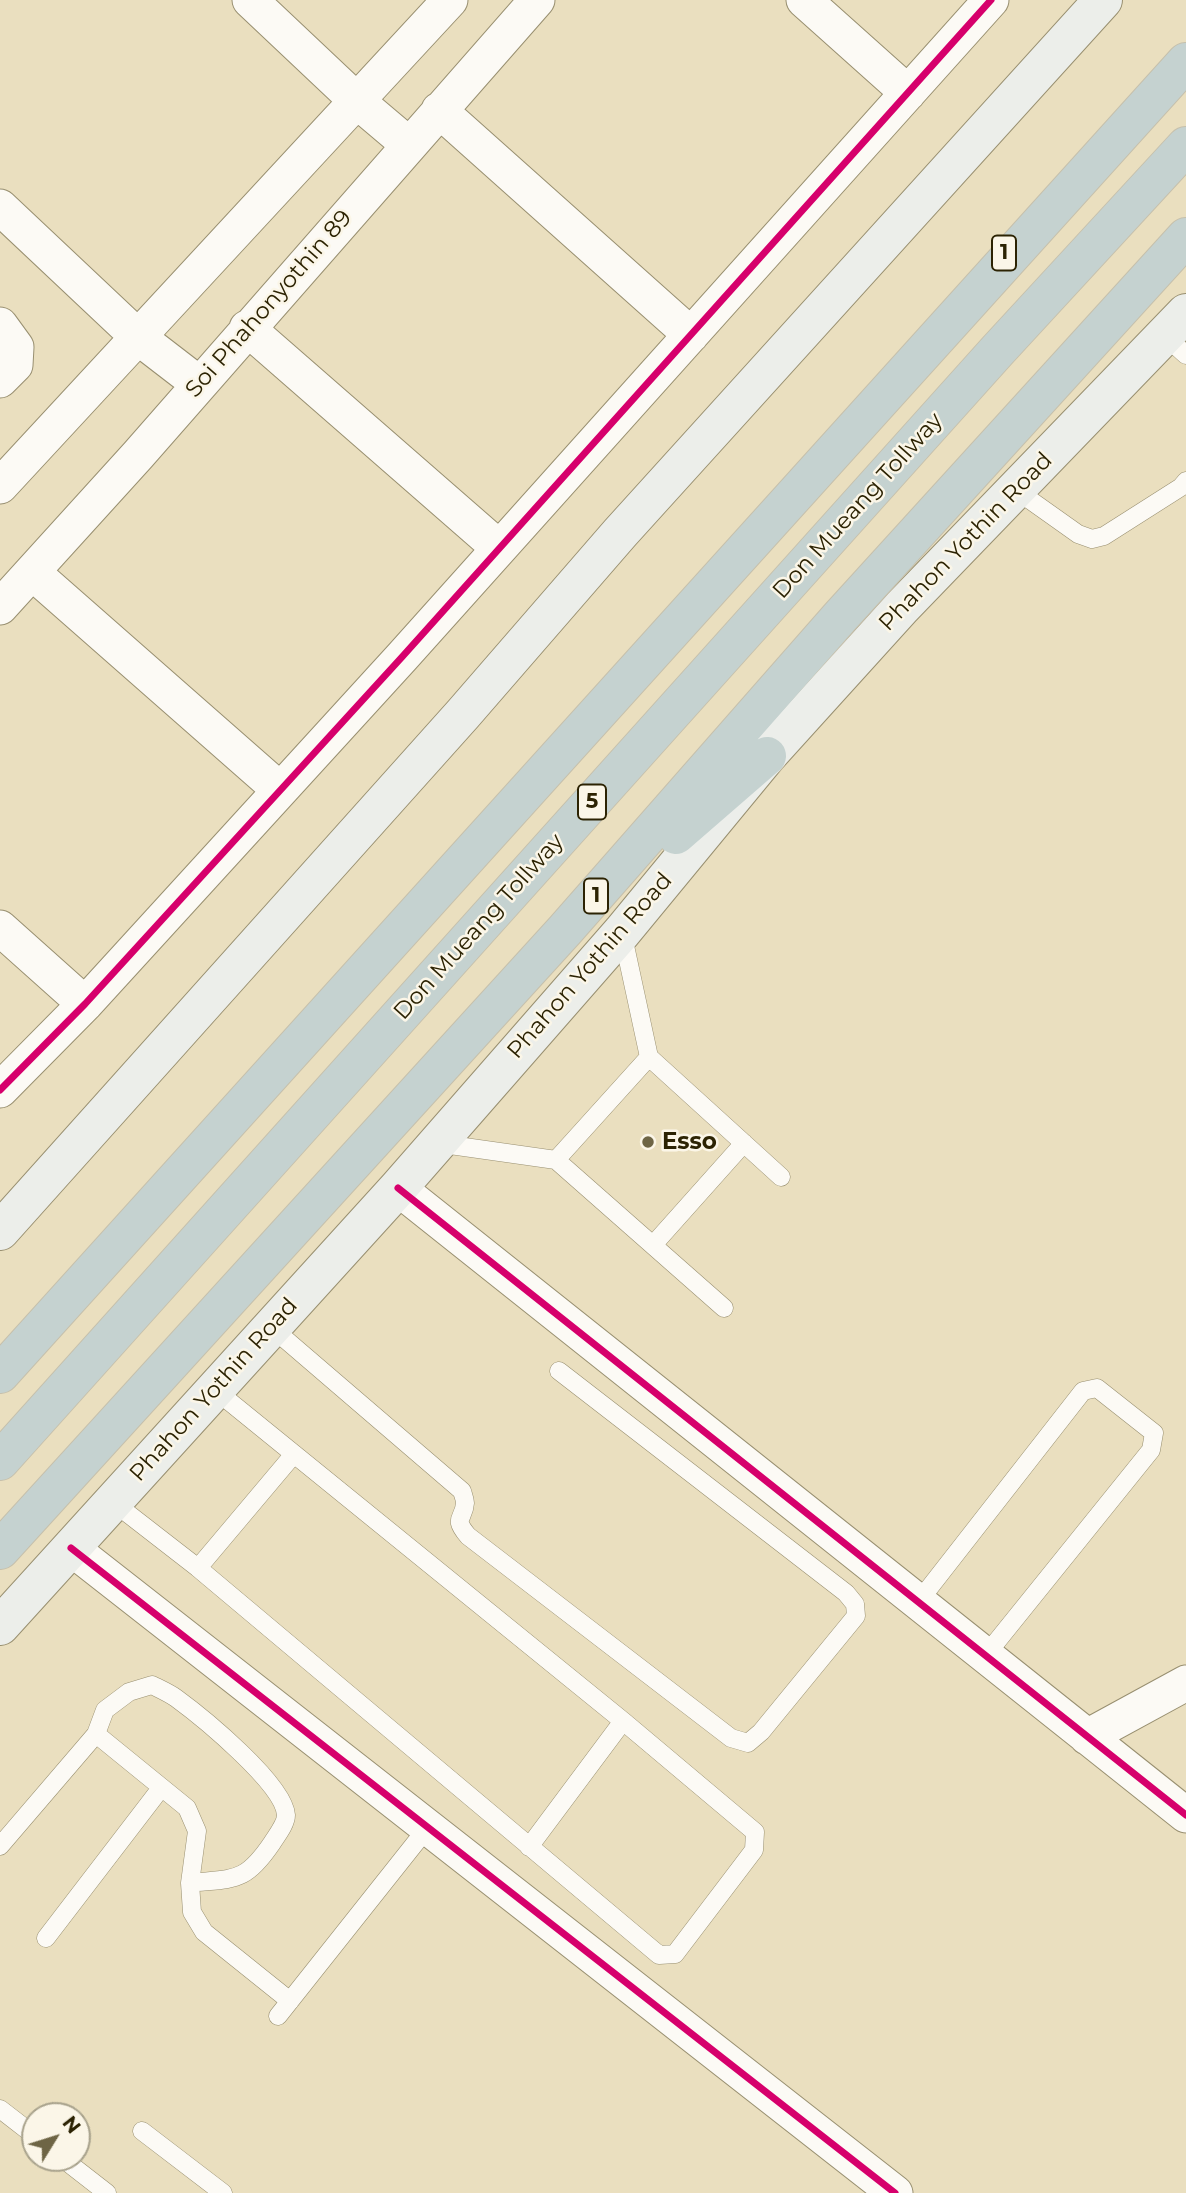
<!DOCTYPE html>
<html>
<head>
<meta charset="utf-8">
<style>
  body { margin:0 }
  #map { position:relative; width:1186px; height:2193px; overflow:hidden; background:#eadfbf; font-family:Montserrat,sans-serif }
  canvas { display:block }
  .north { position:absolute; left:21px; top:2102px; width:70px; height:70px; box-sizing:border-box; background:#fbf6e8; border:2px solid #a8a28c; border-radius:50%; rotate:52deg; font-size:19px; font-weight:700; line-height:28px; text-align:center; color:#2c2303 }
  .north::after { content:''; display:block; margin:auto; width:24px; height:32px; background:#6e6545; clip-path:polygon(50% 0,100% 100%,50% 72%,0 100%) }
</style>
</head>
<body>
<div id="map">
<canvas width="1186" height="2193"></canvas>
<div class="north">N</div>
</div>
<script>
const context = document.querySelector('canvas').getContext('2d');
context.lineJoin = 'round';
function trace(path, color, width, dash) {
  context.strokeStyle = color;
  context.lineWidth = width;
  context.lineCap = dash ? 'butt' : 'round';
  context.setLineDash(dash || []);
  context.stroke(path);
}
function write(font, color, halo, rows, align = 'center') {
  context.font = font + ' Montserrat,sans-serif';
  context.lineWidth = 5;
  context.setLineDash([]);
  context.textBaseline = 'middle';
  context.strokeStyle = halo;
  context.fillStyle = color;
  for (const [text, x, y, turn = 0] of rows) {
    context.save();
    context.translate(x, y);
    context.rotate((+turn || 0) * Math.PI / 180);
    context.textAlign = isNaN(turn) ? turn : align;
    if (halo) context.strokeText(text, 0, 0);
    context.fillText(text, 0, 0);
    context.restore();
  }
}
const lane = new Path2D(`
  M1165,336L1186,355
  M1016,490L1078,534L1092,539L1104,536L1181,487L1186,481
  M649,1057L781,1177
  M436,1143L556,1160L649,1057L622,932
  M556,1160L724,1308
  M653,1245L744,1143
  M271,1327L462,1491C463,1495 465,1499 465,1503C464,1520 452,1517 468,1536L731,1738L748,1743L761,1732L856,1616L855,1604L846,1593L559,1371
  M113,1502L198,1568L659,1955L675,1954L754,1850L755,1832L623,1721L214,1389
  M198,1568L294,1454
  M919,1601L1083,1391L1097,1388L1154,1433L1151,1450L985,1656
  M96,1734L187,1808L197,1831L190,1883L192,1912L204,1932L290,2001
  M0,1846L96,1734L105,1710L129,1692L152,1685C160,1689 169,1693 176,1698C202,1717 284,1784 286,1815C286,1824 277,1835 272,1843C245,1883 235,1878 190,1883
  M529,1847L623,1721
  M46,1938L161,1788
  M278,2016L428,1827
  M0,2109L35,2136
  M142,2131L223,2193
  M62,2158L107,2193`);
const street = new Path2D(`
  M250,0L357,101L409,145
  M804,0L908,93
  M439,110L691,335
  M0,207L138,337L199,384
  M0,325L16,347L15,365L0,380
  M247,328L499,548
  M0,486L450,0
  M32,572L280,790
  M0,607L138,455L537,0
  M0,928L85,1004
  M0,1090L85,1004L402,657L991,0
  M398,1188L1186,1815
  M71,1548L895,2193
  M1087,1737L1186,1683`);
const secondary = new Path2D(`
  M0,1231L463,714L620,533L1103,0
  M0,1626L398,1188L622,932L767,756L902,607L1186,313`);
const highway = new Path2D(`
  M676,835L767,756
  M0,1374L1186,62
  M0,1461L997,351L1186,146
  M0,1550L565,930L840,617L1186,237`);
trace(lane, '#988f70', 19);
trace(street, '#988f70', 37);
trace(secondary, '#988f70', 40);
trace(highway, '#c6c0ac', 40);
trace(lane, '#fcfaf5', 18);
trace(street, '#fcfaf5', 35);
trace(secondary, '#eceeea', 38);
trace(highway, '#c5d2d0', 38);
trace(new Path2D(`
  M0,1090L85,1004L402,657L991,0
  M398,1188L1186,1815
  M71,1548L895,2193`), '#d6006c', 7);
for (const [x, y, r, color] of [
  [648,1142,7,"#6e6545"]
]) {
  const dot = new Path2D();
  dot.arc(x, y, r, 0, 2 * Math.PI);
  context.fillStyle = color;
  context.fill(dot);
  trace(dot, '#fbf6e8', 2.5);
}
for (const [x, y, w] of [
  [1004,253,24],
  [592,802,28],
  [596,896,24]
]) {
  const box = new Path2D();
  box.roundRect(x - w / 2, y - 17.5, w, 35, 5);
  context.fillStyle = '#fbf6e8';
  context.fill(box);
  trace(box, '#2c2303', 2);
}
write('bold 21px', '#2c2303', null, [
  ["1",1004,253],
  ["5",592,802],
  ["1",596,896]
]);
write('23px', '#2c2303', '#fbf6e8', [
  ["Soi Phahonyothin 89",269,304,-49],
  ["Don Mueang Tollway",858,506,-48],
  ["Phahon Yothin Road",966,542,-46],
  ["Don Mueang Tollway",479,927,-48],
  ["Phahon Yothin Road",590,966,-49],
  ["Phahon Yothin Road",214,1390,-48]
]);
write('bold 23px', '#2c2303', '#fbf6e8', [
  ["Esso",662,1142]
], 'left');
</script>
</body>
</html>
